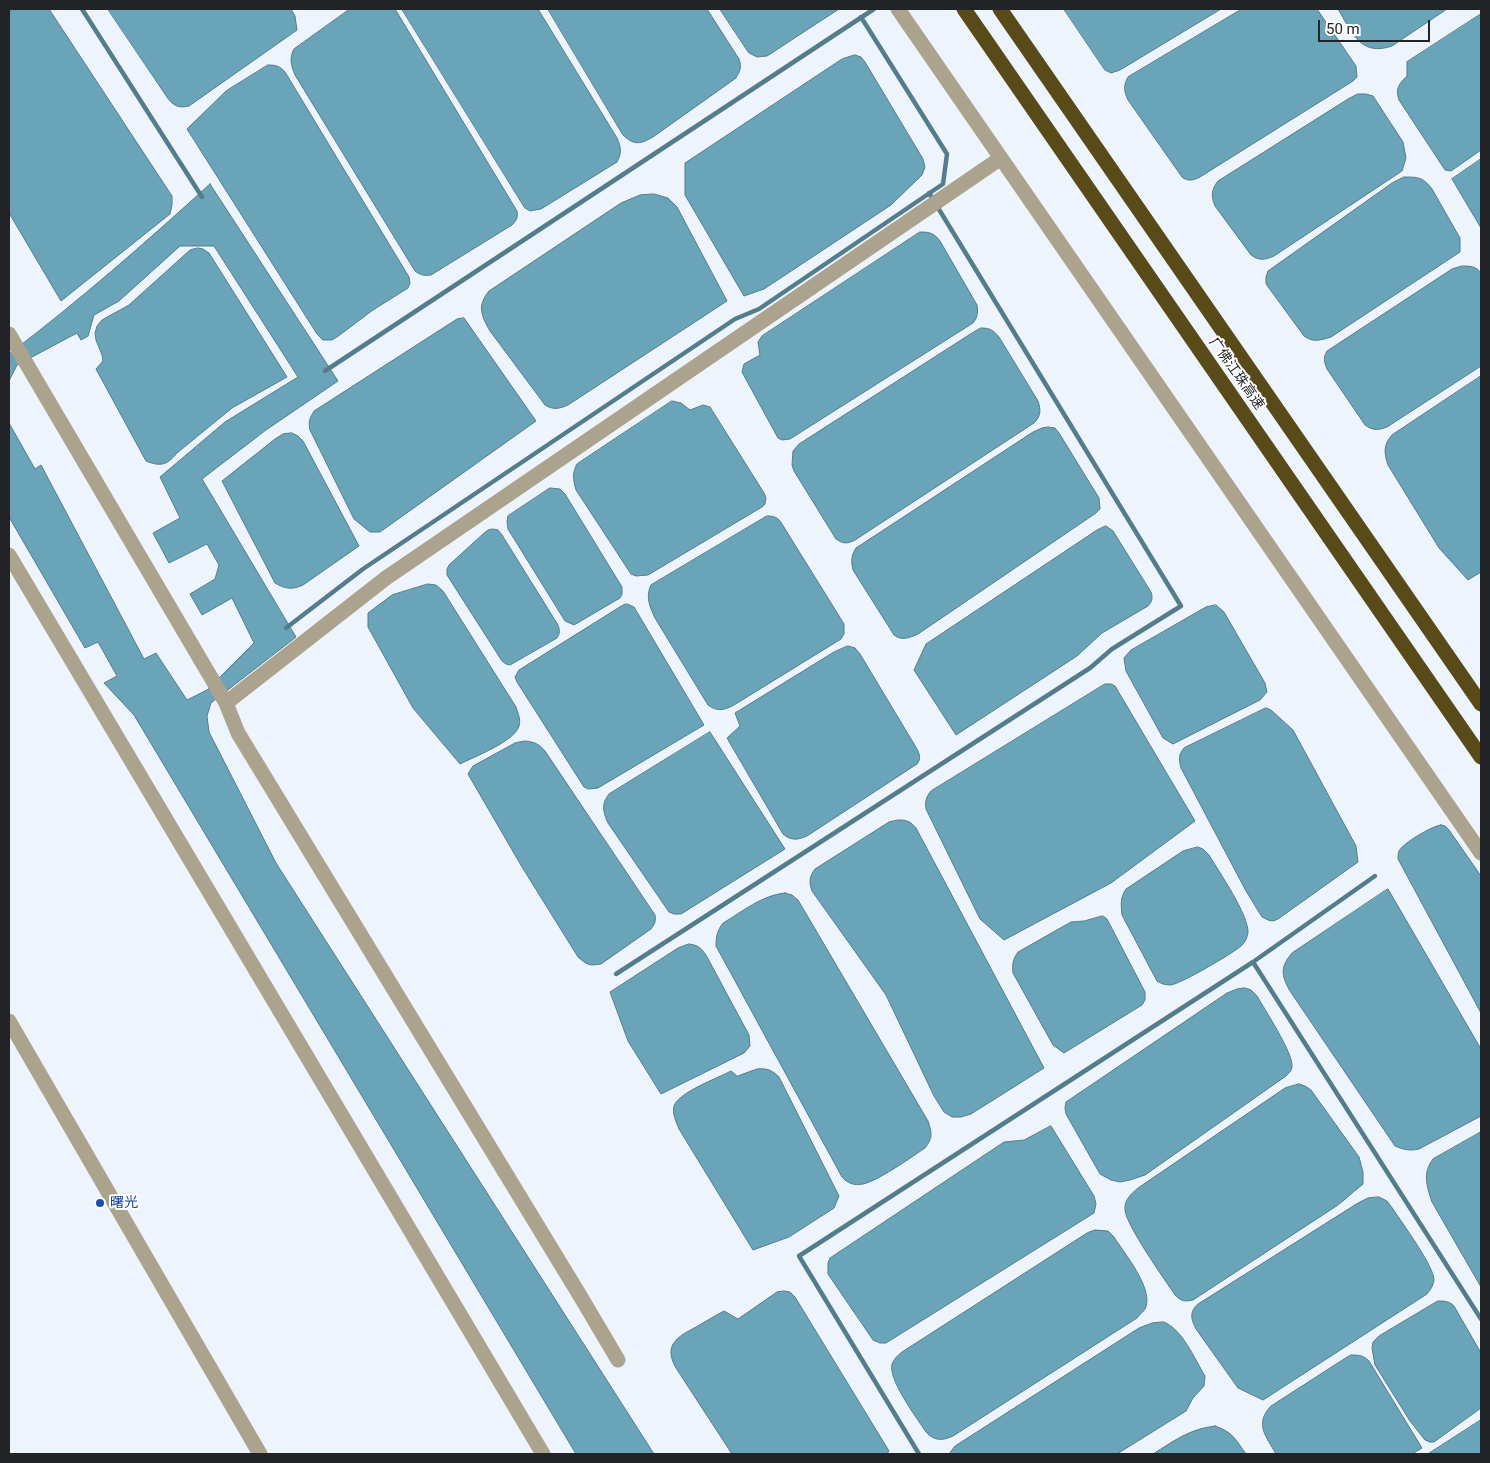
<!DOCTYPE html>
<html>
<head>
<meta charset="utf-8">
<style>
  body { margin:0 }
  #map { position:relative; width:1490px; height:1463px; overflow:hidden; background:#eef4fc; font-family:Roboto,sans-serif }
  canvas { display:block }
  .frame { position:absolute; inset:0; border:10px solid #212326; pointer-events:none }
  .scale { position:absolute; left:1318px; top:20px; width:112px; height:22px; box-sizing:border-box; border:2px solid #212326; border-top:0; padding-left:6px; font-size:15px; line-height:18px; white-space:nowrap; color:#212326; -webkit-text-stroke:4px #fff; paint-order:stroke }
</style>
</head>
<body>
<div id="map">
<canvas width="1490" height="1463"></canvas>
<div class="frame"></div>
<div class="scale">50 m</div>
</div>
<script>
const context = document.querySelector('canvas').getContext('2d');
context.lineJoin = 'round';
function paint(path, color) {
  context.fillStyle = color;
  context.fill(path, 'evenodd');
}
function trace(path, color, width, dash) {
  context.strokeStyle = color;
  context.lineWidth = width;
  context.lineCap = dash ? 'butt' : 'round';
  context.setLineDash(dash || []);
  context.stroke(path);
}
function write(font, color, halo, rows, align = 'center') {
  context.font = font + ' Roboto,"Noto Sans SC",sans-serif';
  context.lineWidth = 4;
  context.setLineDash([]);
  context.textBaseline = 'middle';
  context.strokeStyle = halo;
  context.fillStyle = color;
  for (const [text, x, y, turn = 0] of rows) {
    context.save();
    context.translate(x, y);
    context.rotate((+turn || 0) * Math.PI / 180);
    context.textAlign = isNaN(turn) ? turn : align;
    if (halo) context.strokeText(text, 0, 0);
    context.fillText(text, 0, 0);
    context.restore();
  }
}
const water = new Path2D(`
  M9,9H49L172,196V205L170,214L61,301L9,213Z
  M108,9H291L295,16L297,30L189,106C180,108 175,107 169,100Z
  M350,9H395L517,211C518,217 517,220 512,225L431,275C424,276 420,275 415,271L295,75C291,65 289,58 294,49Z
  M402,9H538L617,138C621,147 622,153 617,162L541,209L530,211L525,208Z
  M548,9H707L739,59C742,67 740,71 736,78L653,137C641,144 634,146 623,135Z
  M720,9H839L767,56L757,57L749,53Z
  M1064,9H1221L1120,70L1111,73L1105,70Z
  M1242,9H1317L1356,66L1357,77L1353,81L1200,177C1194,180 1188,182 1182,177L1128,100C1124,91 1123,86 1128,77Z
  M1338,9H1447L1392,46C1360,57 1352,32 1338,9Z
  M1481,14V150L1451,171L1445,170L1399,100C1395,88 1399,84 1407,76V62Z
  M855,55L861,57L865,62L923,159L925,167L922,175L891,205L764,289L744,296L685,195V163L842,59Z
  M268,65C276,65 280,66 285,72L409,277L410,283L408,288L373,310L337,337L332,340H323L317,334L187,129L226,91Z
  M1358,94H1366L1373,96L1403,142L1406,158L1402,171L1274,256C1265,260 1259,261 1251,255L1215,206C1211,196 1211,190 1218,181L1348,99Z
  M1481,159V228L1452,179Z
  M1404,177C1418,177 1423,177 1432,189L1460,238V252L1331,337C1321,340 1313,343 1304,336L1266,284V277L1268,271L1392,183Z
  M210,184L338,381L266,430L202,479L296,637L211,703L207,716L209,732L276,863L654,1454H576L134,715L104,683L117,676L98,642L85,648L9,517V423L35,469L41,465L144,659L156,653L187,700L207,690L254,643L232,598L202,615L190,594L215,579L219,565L207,544L169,563L153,533L180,518L160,477L225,422L298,377L214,246H180L119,301L94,315L88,336L81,340L77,333L17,365L9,381V354C79,301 145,243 210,184Z
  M654,194L668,198L677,207L727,301L568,405C559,409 553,410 545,405L490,331C481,315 477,306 489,291L621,203L640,195Z
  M920,232C930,232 934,233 940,241L977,305C978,312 978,317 973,323L790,439L782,440L778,438L742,372L744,364L760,355L758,342L762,336Z
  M198,248L203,249L209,253L287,377L232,408L177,453C167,465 161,467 146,461L96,369L103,361L102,355L96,340L95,333L97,326L102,320L129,305L190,250Z
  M1462,266C1470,266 1476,266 1481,273V366L1387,427C1379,430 1373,431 1365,425L1327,369C1324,361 1323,358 1327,351L1452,269Z
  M464,318L536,421L380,532H370L354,519L310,430C308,421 310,418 314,411L457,319Z
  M981,328C990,328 993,330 999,337L1038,401C1041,410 1041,416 1034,423L855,540C847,544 843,544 836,539L794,471L792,465L793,451L799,444L972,333Z
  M1481,376V572L1468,580L1439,548L1388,465C1384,453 1383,445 1392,435Z
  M672,401L681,403L690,410L703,405L710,407L764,493L766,498L765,504L762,507L648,575L636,576L631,574L576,490C573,479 572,473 577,464Z
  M1048,427L1055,428L1059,433L1099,498L1100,509L1096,513L918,634C909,638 902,641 894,635L853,570C851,561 851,556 856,548L1033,432L1042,428Z
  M292,433L298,436L303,441L359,546L303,585C292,590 285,589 275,583L222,481L275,439L283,434Z
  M550,488L560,489L565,494L622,587V594L620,598L574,625L565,621L508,529L507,522L508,516Z
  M767,516C774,516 778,517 782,524L844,624V634L841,639L734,705C725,710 717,712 708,705L655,618C650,607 645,597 651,585Z
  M1106,526L1113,531L1151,592C1153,598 1152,602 1148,606L1102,633L1077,656L956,735L914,670L926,644L1097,530Z
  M493,529L498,530L502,535L558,625C560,631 560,633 557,638L510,665L506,664L502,661L447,575V569L449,565L483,534L488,530Z
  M428,584L436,585L443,591L516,707C518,713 521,720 519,726C515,741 474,757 460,764L413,708L368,627V613L392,595Z
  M627,604L634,607L704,725L598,788L588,789L584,787L517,682L515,677L519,670L623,605Z
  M1216,605L1224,612L1265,683L1267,692L1260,700L1173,744L1163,738L1126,671L1124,658L1131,650L1206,607Z
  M848,646L855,648L860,654L917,749C920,755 921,759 917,764L807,836C798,840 791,841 783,834L727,738L740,726L735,713L834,652Z
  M1105,684H1111L1115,686L1195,821L1111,883L1004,940L980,919L926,809C925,801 926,797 931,791Z
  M1266,708L1271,710L1293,730L1356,846L1358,862L1278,919L1273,921L1268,920L1262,917L1246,891L1181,768C1179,760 1178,755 1184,748Z
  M710,732L785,849L681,914H674L669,912L608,823C603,812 601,804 609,794Z
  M525,741C535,742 539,744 545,751L655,915C656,921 655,924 651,929L601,964C589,966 587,965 578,957L522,867L468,774L473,766L515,743Z
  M898,820C907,820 910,821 916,828L1044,1068L971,1114L961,1117H952L944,1112L934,1096L886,995L812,891C809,882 809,877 815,869L889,822Z
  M1441,825L1445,826L1449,830L1481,876V1013L1398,859C1398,855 1398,854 1399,851C1403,843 1432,826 1441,825Z
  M1198,847L1203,849L1209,855C1219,872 1249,915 1248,933C1247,938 1245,943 1241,946C1232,954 1182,983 1171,985C1165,985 1162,984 1157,981L1122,915C1121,904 1120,898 1126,889L1183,851Z
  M1388,889L1481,1049V1116L1419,1149C1410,1151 1404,1150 1395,1146L1290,991C1281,975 1280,967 1292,953Z
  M785,893L792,895L798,900L928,1121C932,1133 933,1138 925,1148C910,1158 878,1181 863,1184C854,1186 847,1183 842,1177L716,946C716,936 717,931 723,923C742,912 762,895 785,893Z
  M1103,916L1107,919L1145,992V1000L1142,1005L1064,1053L1053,1045L1013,973C1012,964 1013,959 1018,952L1071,922L1084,921Z
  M689,944C698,945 701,948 706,955L749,1035L750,1046L744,1053L661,1094L628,1041L610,992L678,948Z
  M1245,988L1251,990L1257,996C1265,1010 1293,1053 1292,1066C1292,1071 1289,1073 1286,1076L1145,1175L1130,1180L1120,1182L1111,1180L1100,1174L1066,1114L1065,1108L1066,1102L1227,993L1237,989Z
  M757,1069C767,1068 772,1070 779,1077L839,1196L834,1208L789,1237L753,1250L679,1129C676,1122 672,1113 674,1106C679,1092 718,1078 731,1071L737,1076Z
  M1299,1084L1305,1086L1311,1090L1359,1157L1363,1172V1184L1338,1205L1193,1300C1184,1302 1181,1301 1175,1295C1165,1280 1126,1225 1125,1210C1124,1200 1131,1194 1138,1188L1285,1088Z
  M1051,1126L1094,1196L1096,1204L1094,1213L886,1343H880L873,1340L828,1274V1263L830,1258L1004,1142L1024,1140Z
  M1481,1132V1287L1432,1202C1427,1187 1422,1173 1433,1159Z
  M1379,1197L1387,1201L1393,1209C1402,1223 1434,1266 1434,1280C1433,1286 1431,1289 1427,1294L1263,1400L1238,1388L1196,1329C1191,1319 1189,1312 1198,1304L1358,1203L1368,1198Z
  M1095,1230L1108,1231L1114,1237C1124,1253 1155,1290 1145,1309C1143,1312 1139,1315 1137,1318L953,1436C942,1441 934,1441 926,1432C917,1418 888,1380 892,1364C894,1359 898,1355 902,1352L1087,1233Z
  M784,1291L790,1292L795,1297L889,1451L887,1454H732L676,1368C663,1345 677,1337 696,1327C705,1322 714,1316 724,1311L738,1319L777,1292Z
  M1438,1301C1445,1301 1449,1301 1454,1306L1481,1353V1408L1434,1442H1430L1425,1440L1410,1421L1375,1365L1372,1348L1373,1342L1379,1336Z
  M1164,1322C1183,1330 1194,1358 1205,1376L1204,1386L1193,1398L1186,1411L1117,1454H949L955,1446L1139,1328L1152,1323Z
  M1351,1355C1359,1355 1363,1355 1369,1361L1422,1448L1412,1454H1276C1266,1436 1254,1424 1271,1406L1344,1359Z
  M1481,1420V1454H1428Z
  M1215,1426C1233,1432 1236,1440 1246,1454H1153C1174,1441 1189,1429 1215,1426Z`);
paint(water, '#69a4b9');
trace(water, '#537d8d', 1);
trace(new Path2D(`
  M82,9L202,197
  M325,371L874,9
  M286,628L363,569L735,319L759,309L943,184L947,154L861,17
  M1253,962L1481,1319
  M616,974L1090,668L1112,649L1181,606L929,193
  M919,1454L799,1256L1253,962L1375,876`), '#537d8d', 4.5);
trace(new Path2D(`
  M898,9L1481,853
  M9,334L226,703L238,733L582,1299L618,1360
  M9,555L543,1454
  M226,703L386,578L1001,158
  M9,1021L260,1454`), '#aba38e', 15);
trace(new Path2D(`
  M964,9L1481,757
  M1000,9L1481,704`), '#594a1a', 15);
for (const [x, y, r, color] of [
  [100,1203,5,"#1a4fb4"]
]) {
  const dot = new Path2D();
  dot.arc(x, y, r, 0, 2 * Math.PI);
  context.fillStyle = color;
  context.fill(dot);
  trace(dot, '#fff', 2);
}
write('14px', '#212326', '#fff', [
  ["广佛江珠高速",1236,374,55]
]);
write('14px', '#164399', '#fff', [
  ["曙光",110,1203]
], 'left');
</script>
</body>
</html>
